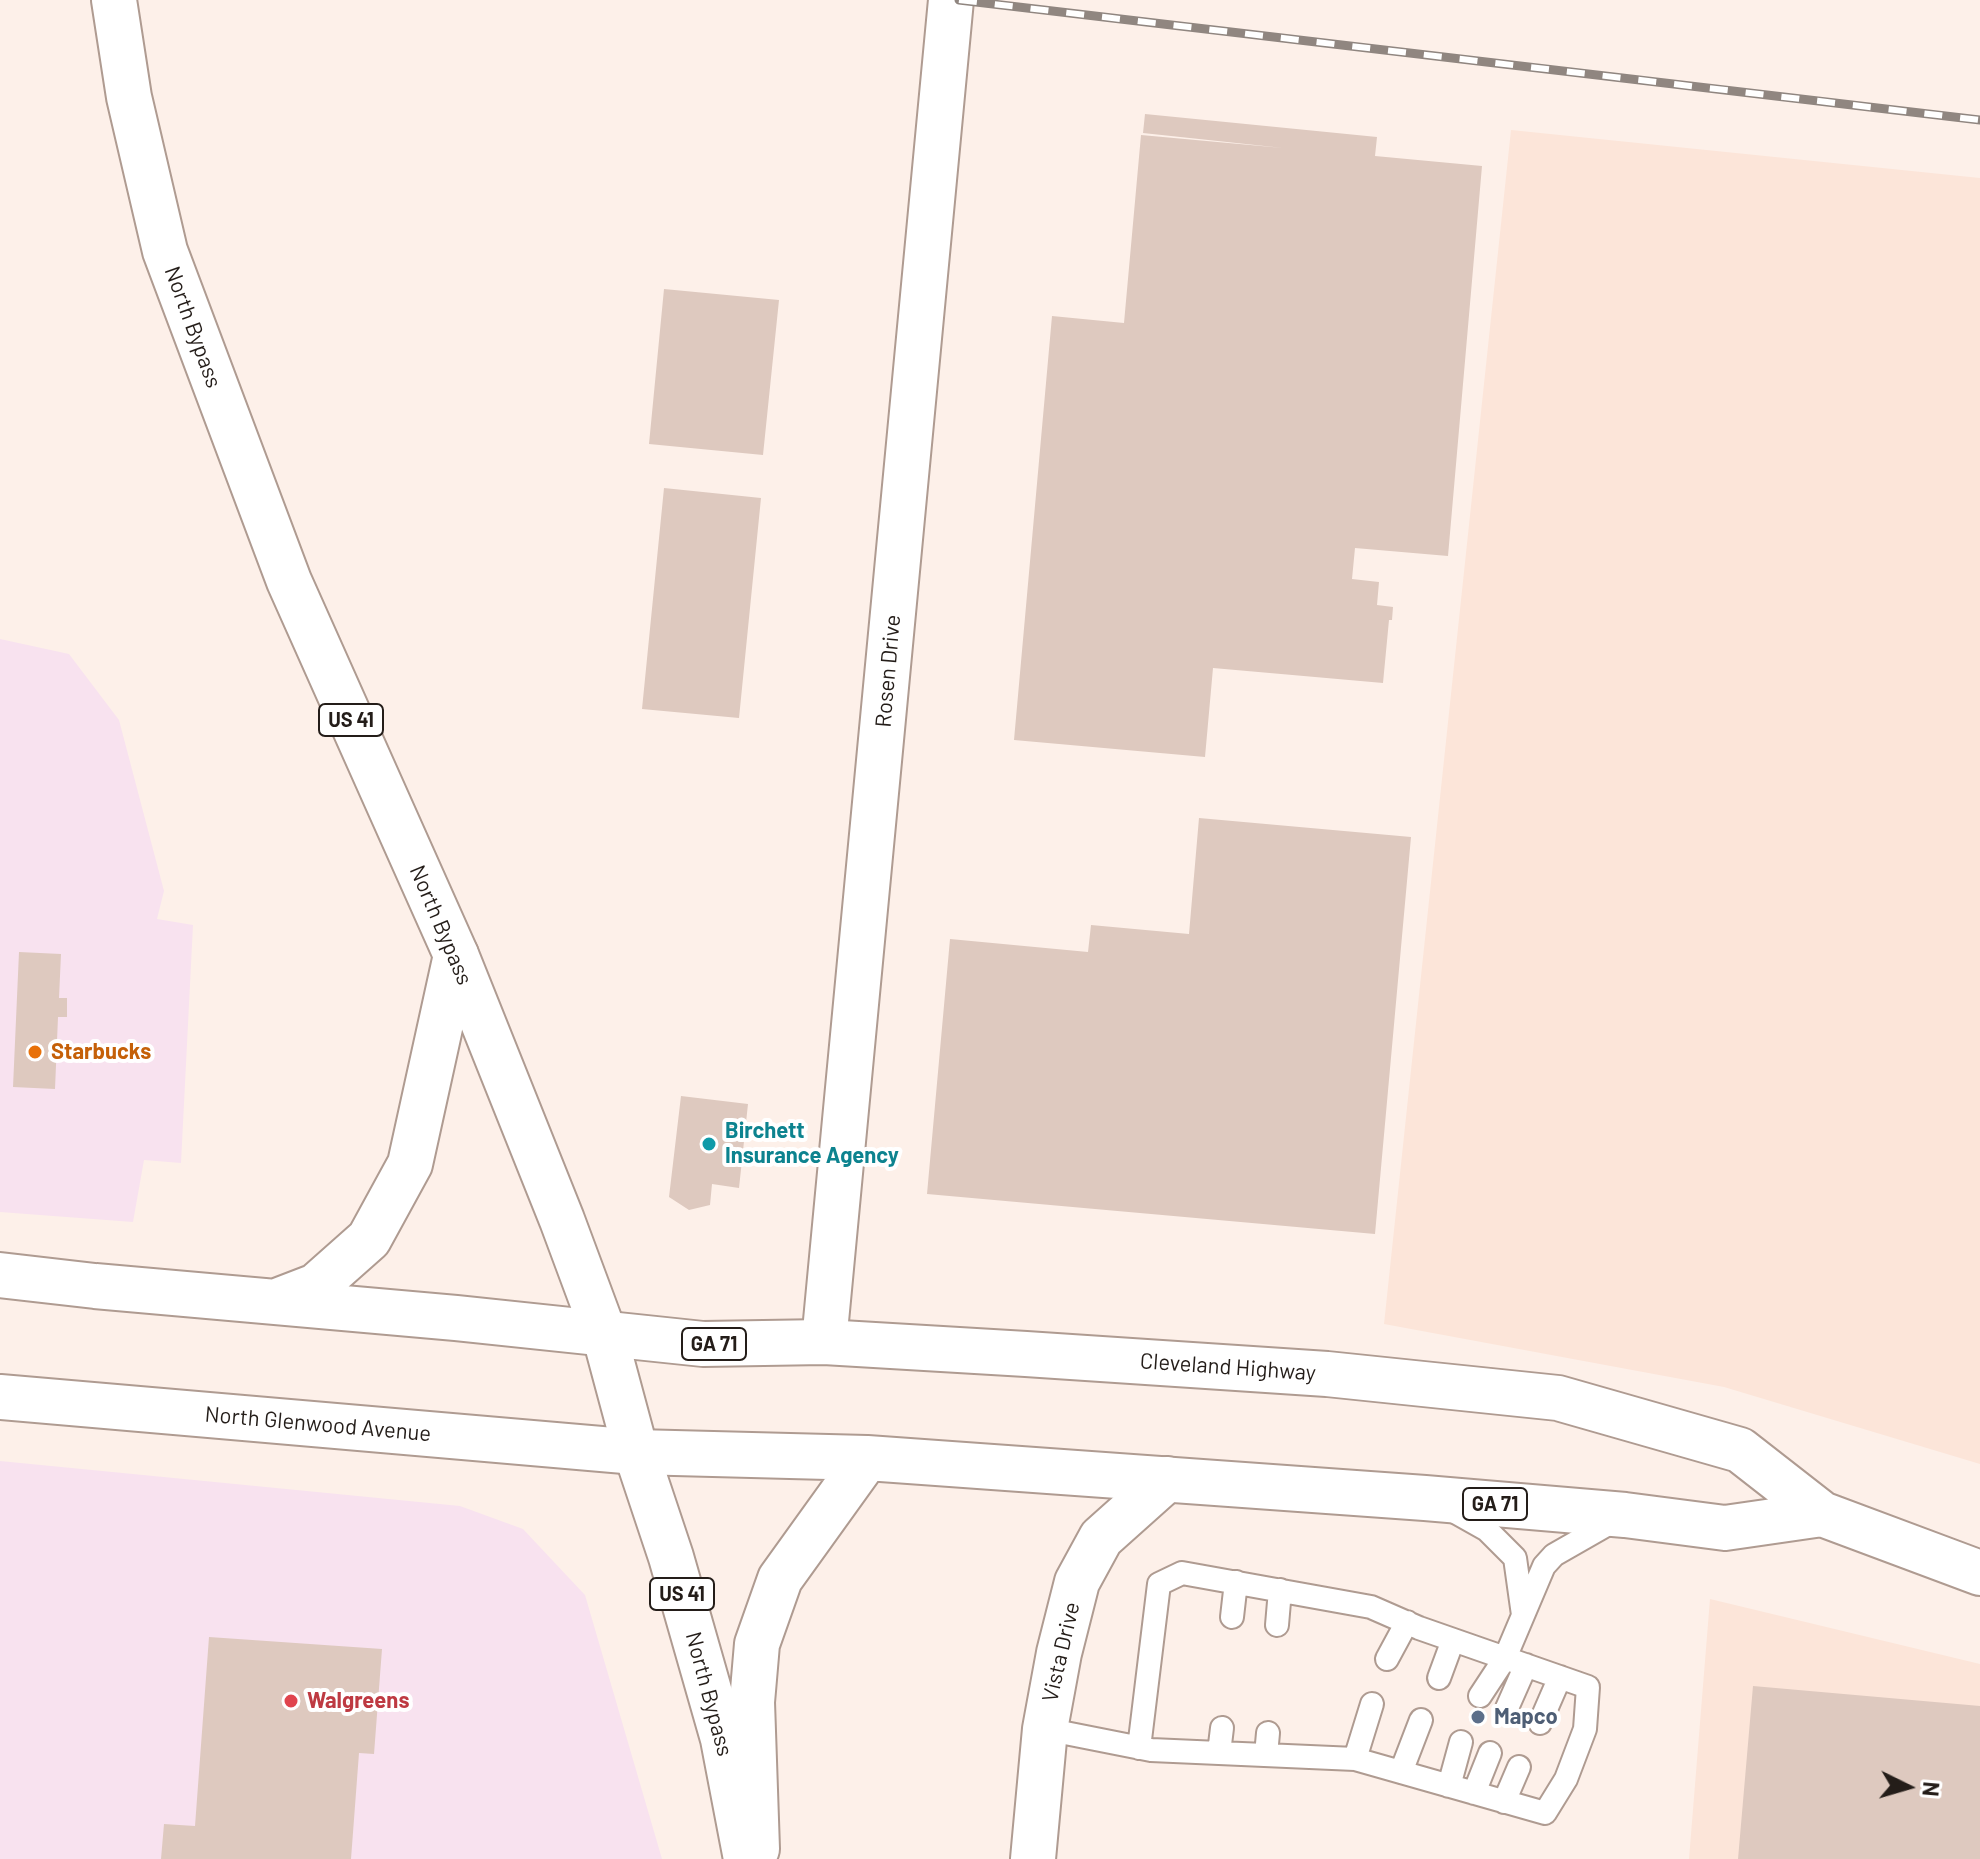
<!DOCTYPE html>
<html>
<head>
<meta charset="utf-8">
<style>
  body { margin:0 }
  #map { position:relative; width:1980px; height:1859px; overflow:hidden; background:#fdf0e9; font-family:Barlow,sans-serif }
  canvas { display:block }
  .north { position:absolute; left:1868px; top:1747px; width:80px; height:80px; -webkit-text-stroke:6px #fff; paint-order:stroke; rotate:95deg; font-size:22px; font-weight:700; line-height:32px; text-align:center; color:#241d19 }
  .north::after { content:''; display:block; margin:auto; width:28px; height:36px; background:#241d19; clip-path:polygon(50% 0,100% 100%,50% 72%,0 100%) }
</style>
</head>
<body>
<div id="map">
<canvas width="1980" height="1859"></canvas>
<div class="north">N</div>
</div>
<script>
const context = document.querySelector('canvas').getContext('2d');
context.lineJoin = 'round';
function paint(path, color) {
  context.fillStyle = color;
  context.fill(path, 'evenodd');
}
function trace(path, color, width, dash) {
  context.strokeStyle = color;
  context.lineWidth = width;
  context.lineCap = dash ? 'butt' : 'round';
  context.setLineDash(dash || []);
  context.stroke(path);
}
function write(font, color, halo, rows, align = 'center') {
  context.font = font + ' Barlow,sans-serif';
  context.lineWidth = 8;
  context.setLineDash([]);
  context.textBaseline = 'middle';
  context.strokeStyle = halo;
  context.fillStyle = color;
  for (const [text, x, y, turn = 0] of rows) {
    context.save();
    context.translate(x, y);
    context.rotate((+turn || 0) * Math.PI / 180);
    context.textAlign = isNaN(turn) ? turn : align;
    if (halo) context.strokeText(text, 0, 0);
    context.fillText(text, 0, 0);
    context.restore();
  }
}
paint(new Path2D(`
  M0,639L69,654L119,720L164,891L157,919L193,925L181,1163L144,1160L133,1222L0,1212Z
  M0,1461L460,1506L523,1529L585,1595L662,1859H0Z`), '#f8e2ef');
paint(new Path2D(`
  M1511,130L1980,178V1464L1724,1387L1384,1324Z
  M1710,1599L1980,1664V1859H1689Z`), '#fce5d9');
paint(new Path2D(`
  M1145,114L1377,137L1375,156L1482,166L1448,556L1355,548L1352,579L1379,582L1377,605L1393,607L1392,620H1389L1383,683L1213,668L1205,757L1014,740L1052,316L1124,323L1141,135L1283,148L1143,133Z
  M664,289L779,300L763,455L649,444Z
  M664,488L761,498L739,718L642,709Z
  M1199,818L1411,837L1375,1234L927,1194L950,939L1088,952L1091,925L1189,934Z
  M19,952L61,954L59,998H67V1017H58L55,1089L13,1087Z
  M681,1096L748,1104L739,1188L712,1184L710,1205L689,1210L669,1197Z
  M209,1637L382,1649L374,1754L359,1753L351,1859H161L164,1824L195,1826Z
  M1753,1686L1980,1706V1859H1738Z`), '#dec9bf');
const lane = new Path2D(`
  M1455,1512L1487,1530L1515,1558L1523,1615
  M1232,1617L1236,1582
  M1277,1625L1280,1590
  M1387,1659L1407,1622
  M1439,1678L1453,1640
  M1480,1696L1505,1658L1544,1566L1554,1555L1617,1519
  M1507,1708L1526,1665
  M1540,1723L1560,1677
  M1045,1729L1151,1750L1355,1759L1545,1813L1566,1779L1585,1729L1588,1687L1419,1628L1371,1607L1182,1573L1159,1584L1139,1748
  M1219,1753L1222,1728
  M1266,1755L1268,1733
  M1355,1759L1372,1704
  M1401,1772L1421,1720
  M1449,1786L1461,1742
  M1474,1793L1490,1753
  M1504,1802L1519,1767`);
const street = new Path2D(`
  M824,1342L951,0
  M1033,1859L1045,1729L1059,1653L1077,1582L1101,1538L1167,1479`);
const primary = new Path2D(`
  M0,1275L95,1286L456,1318L703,1344L824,1342L1026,1354L1327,1374L1558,1398L1740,1450L1822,1514L1980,1573
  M277,1301L316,1286L369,1239L410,1164L456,955
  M0,1397L636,1452L867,1458L1425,1498L1625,1515L1725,1528L1822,1514
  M757,1849L752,1702L757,1644L780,1579L867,1458`);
const highway = new Path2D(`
  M114,0L129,97L165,251L289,581L456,955L562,1220L604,1333L636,1452L671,1557L723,1739L746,1859`);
trace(lane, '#af9b91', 26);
trace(street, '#af9b91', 48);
trace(primary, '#af9b91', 48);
trace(highway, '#af9b91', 48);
trace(lane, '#fff', 22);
trace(street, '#fff', 44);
trace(primary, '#fff', 44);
trace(highway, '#fff', 44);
const rail = new Path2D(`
  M959,0L1980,120`);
trace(rail, '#908680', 9);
trace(rail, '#fff', 6, [18]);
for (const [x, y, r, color] of [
  [35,1052,8,"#e8710a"],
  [709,1144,8,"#0f9aa8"],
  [291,1701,8,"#e0444e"],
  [1478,1717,8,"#5c6f8a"]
]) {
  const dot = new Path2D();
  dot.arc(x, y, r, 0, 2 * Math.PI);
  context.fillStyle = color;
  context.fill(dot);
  trace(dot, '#fff', 3);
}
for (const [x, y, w] of [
  [351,720,64],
  [714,1344,64],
  [1495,1504,64],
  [682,1594,64]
]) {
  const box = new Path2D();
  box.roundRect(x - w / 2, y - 16, w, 32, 6);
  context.fillStyle = '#fff';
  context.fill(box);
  trace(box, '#241d19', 2);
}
write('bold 20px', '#241d19', null, [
  ["US 41",351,720],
  ["GA 71",714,1344],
  ["GA 71",1495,1504],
  ["US 41",682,1594]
]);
write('22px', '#241d19', '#fff', [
  ["North Bypass",193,327,70],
  ["Rosen Drive",888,671,-85],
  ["North Bypass",441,925,67],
  ["Cleveland Highway",1228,1367,4],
  ["North Glenwood Avenue",318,1424,5],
  ["Vista Drive",1061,1652,-77],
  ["North Bypass",709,1694,75]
]);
write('bold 22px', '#c56008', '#fff', [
  ["Starbucks",51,1052]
], 'left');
write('bold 22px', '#0d838f', '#fff', [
  ["Birchett",725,1131],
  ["Insurance Agency",725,1156]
], 'left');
write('bold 22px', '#be3a42', '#fff', [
  ["Walgreens",307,1701]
], 'left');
write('bold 22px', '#4e5e75', '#fff', [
  ["Mapco",1494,1717]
], 'left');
</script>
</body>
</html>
